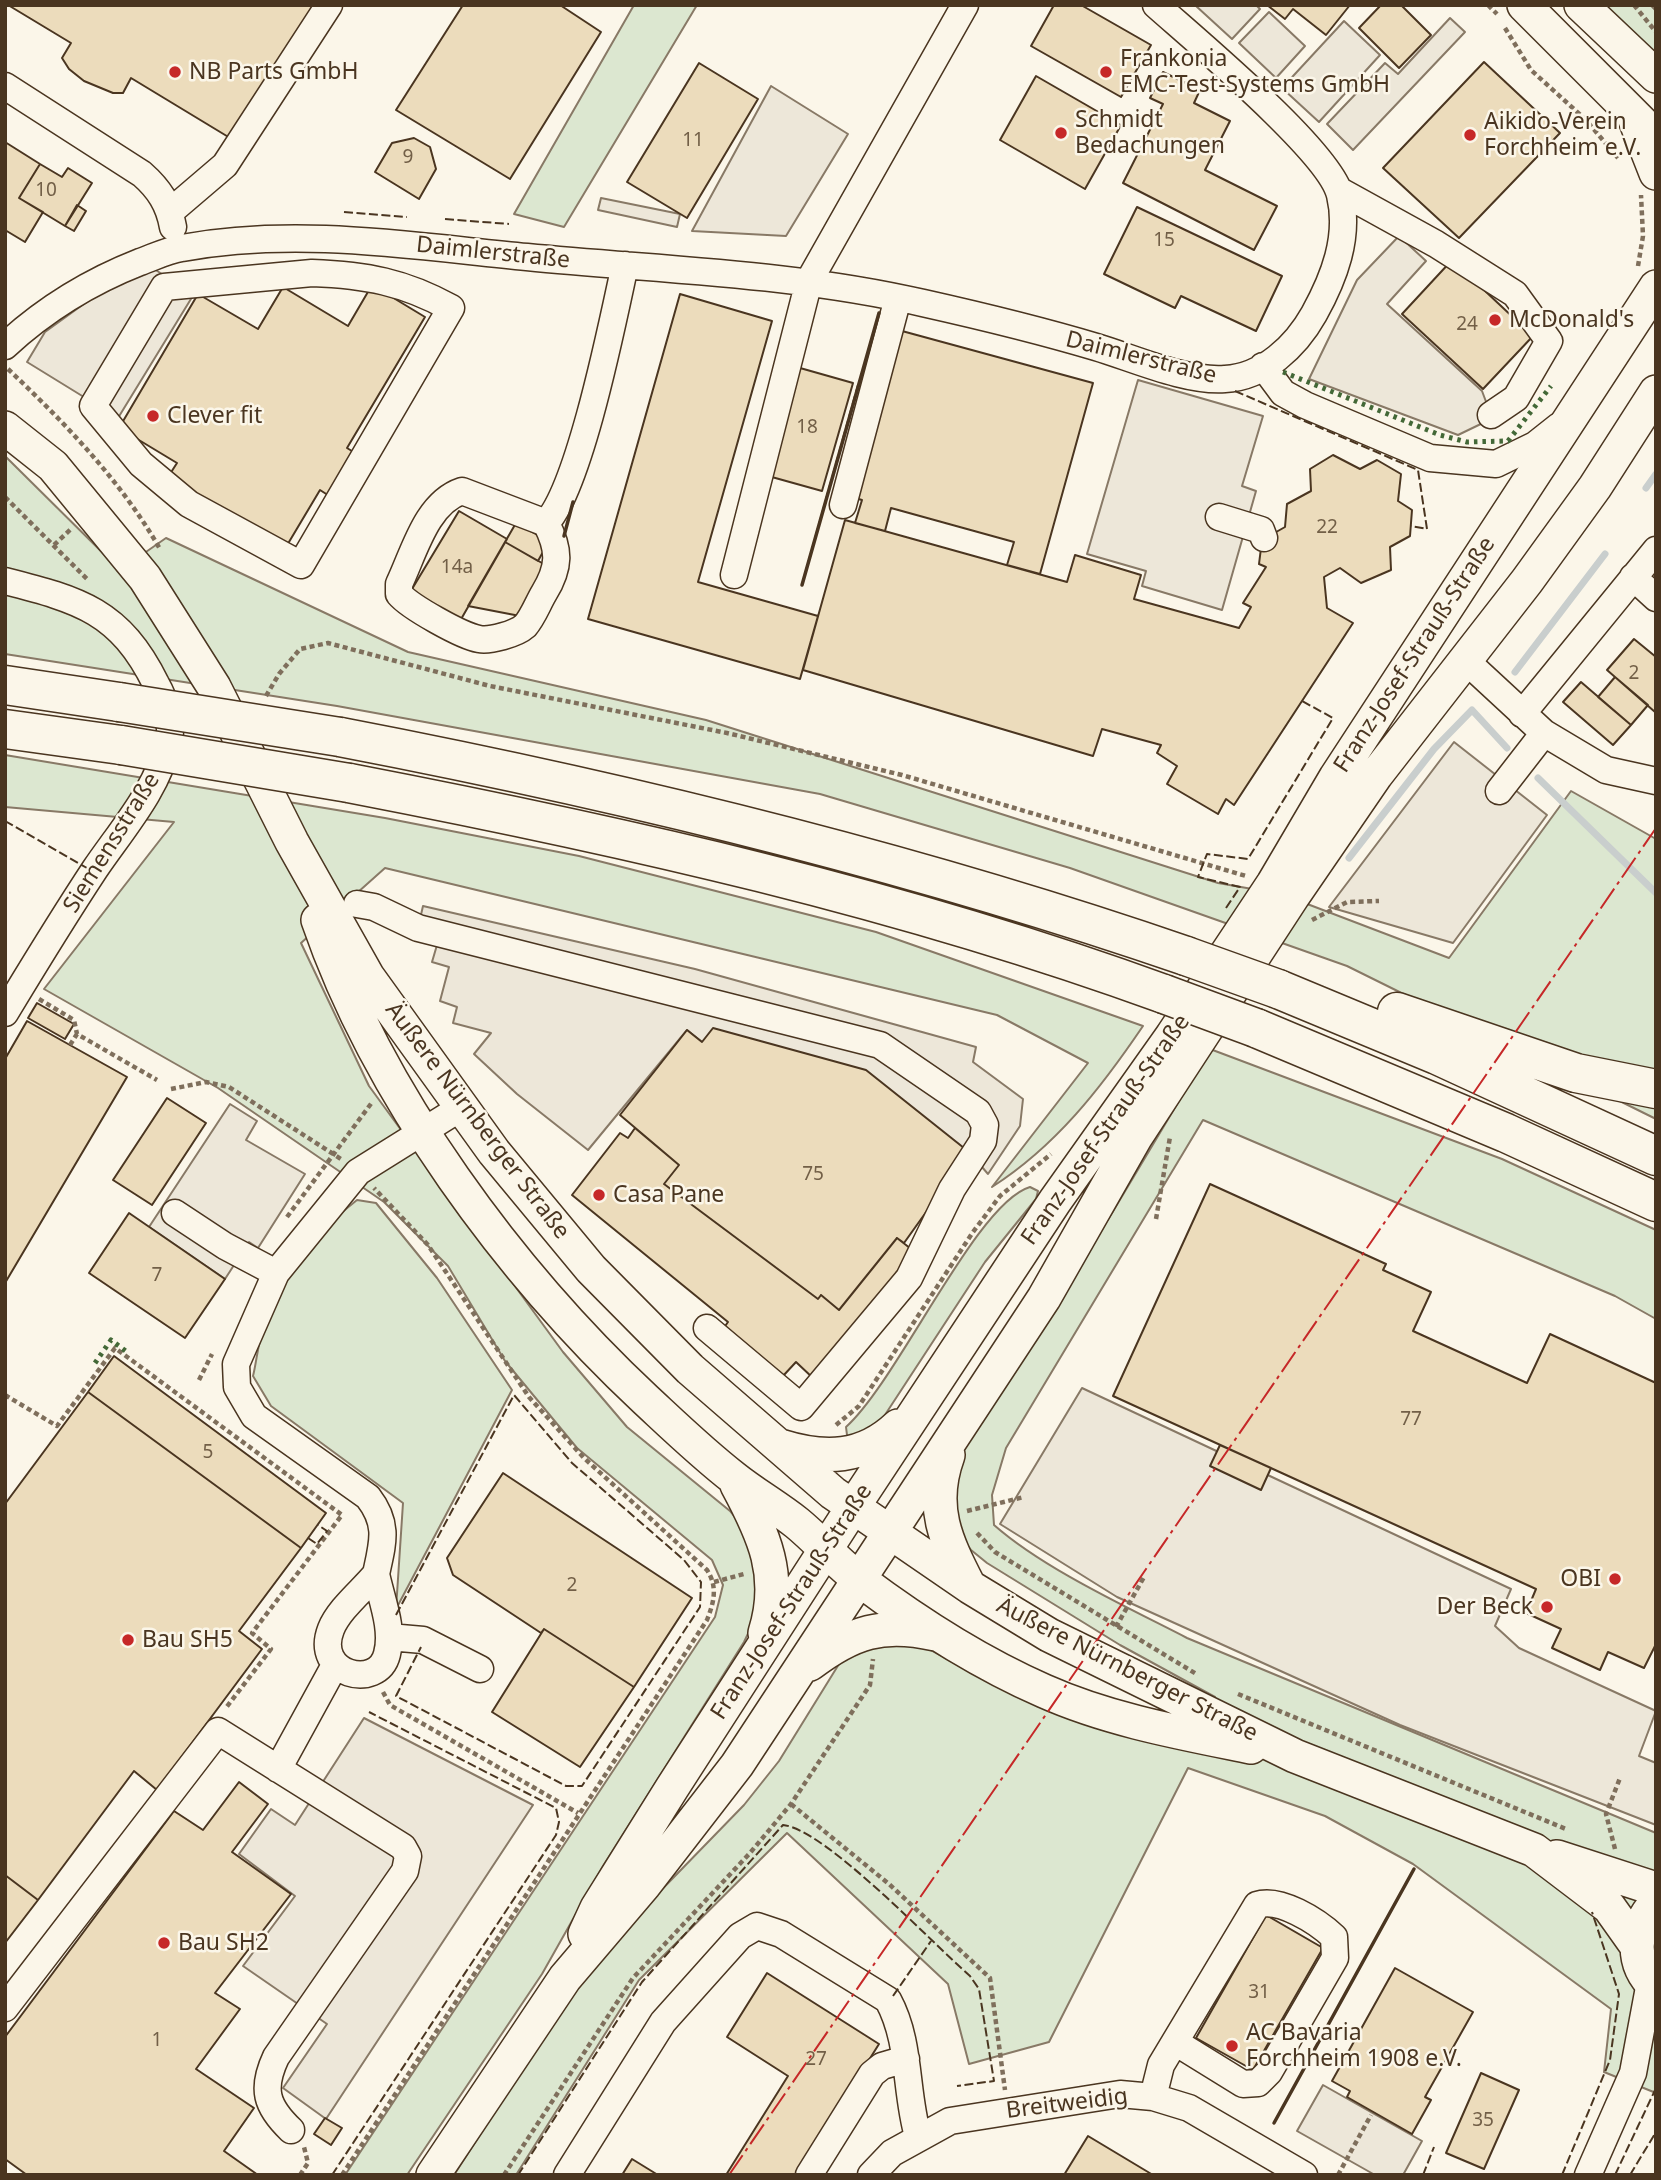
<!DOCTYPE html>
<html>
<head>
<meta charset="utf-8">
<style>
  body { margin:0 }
  #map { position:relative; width:1661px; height:2180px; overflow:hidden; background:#fbf6e9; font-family:"Noto Sans",sans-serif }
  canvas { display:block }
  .frame { position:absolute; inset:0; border:7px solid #4a3520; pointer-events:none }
</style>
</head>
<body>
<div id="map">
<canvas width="1661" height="2180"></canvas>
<div class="frame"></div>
</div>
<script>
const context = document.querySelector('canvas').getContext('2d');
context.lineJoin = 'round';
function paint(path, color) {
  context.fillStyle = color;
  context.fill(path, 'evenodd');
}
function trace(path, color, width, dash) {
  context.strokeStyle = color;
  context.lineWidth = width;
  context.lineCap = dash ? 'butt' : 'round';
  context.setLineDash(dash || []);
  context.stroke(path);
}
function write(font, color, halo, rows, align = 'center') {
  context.font = font + ' "Noto Sans",sans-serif';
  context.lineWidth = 5;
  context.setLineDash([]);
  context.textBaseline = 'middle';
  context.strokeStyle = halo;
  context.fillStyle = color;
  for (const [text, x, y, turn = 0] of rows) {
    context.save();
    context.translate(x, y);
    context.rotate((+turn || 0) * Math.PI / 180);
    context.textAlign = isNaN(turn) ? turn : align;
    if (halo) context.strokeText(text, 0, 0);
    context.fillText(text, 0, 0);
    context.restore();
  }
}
const green = new Path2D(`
  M634,5H697L564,227L514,214Z
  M1604,5H1656V54Z
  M5,456L120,570L166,538L408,652L706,720L1218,883L1281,894L1449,958L1571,791L1656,839V1119L1347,966L1070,868L820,794L337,706L5,654Z
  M5,755L385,818L579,856L876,932L1143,1026C1101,1088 1056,1146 992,1187L1088,1063L997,1015L385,868L301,943L369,1086L563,1352L627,1427L730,1511L746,1531L756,1556L757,1589L755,1619L744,1642L603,1866L542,1974L407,2175H345L715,1617L723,1585L712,1560L577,1448L505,1361L448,1266L384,1202L218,1088L44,989L174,822L5,807Z
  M1210,1049L1502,1159L1656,1230V1319L1615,1296L1203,1120L1006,1448L992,1495L994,1525C1044,1569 1127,1607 1187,1638L1656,1833V2093L1604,2072L1611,2009L1413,1864L1325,1816L1188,1768L1049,2042L969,2064L948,1984L787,1833L639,1980L516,2175H454L571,1993L640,1912L744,1805L779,1761L839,1664L856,1651L882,1643L920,1644L987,1681L1196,1748L1215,1697L1120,1645L987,1563L971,1550L957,1530L951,1504L960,1453L1112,1213Z
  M1030,1187L1038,1191L1036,1199L985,1262L881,1421L848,1443L846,1427C899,1379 976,1203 1030,1187Z
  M357,1200L376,1203L437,1278L512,1390L396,1609L403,1503L271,1406L253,1376C257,1360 258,1340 265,1324C284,1276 316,1231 357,1200Z`);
paint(green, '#dce7d0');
trace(green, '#887966', 2);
const parking = new Path2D(`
  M1256,5L1260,9L1232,39L1196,6Z
  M1269,12L1305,46L1276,78L1239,43Z
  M1450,18L1465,32L1353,150L1327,124L1385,63L1398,74Z
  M1344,21L1380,55L1319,122L1282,88Z
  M771,86L848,134L786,236L692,231Z
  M601,198L680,214L677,227L598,210Z
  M1399,236L1426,261L1387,304L1482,391L1491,415L1487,421L1458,435L1309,379L1357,280Z
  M154,269L194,294L118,418L27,362L45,332L99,293Z
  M1138,380L1263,416L1242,486L1256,491L1222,610L1142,586L1146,571L1087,554Z
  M1454,742L1547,815L1453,943L1329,907Z
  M423,906L695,969L976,1047L973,1062L1023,1099L1020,1126L988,1174L969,1152L702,1042L687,1030L588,1150L517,1094L474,1054L491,1033L453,1023L457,1007L440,1001L449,967L432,962L437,945L418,928Z
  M230,1104L257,1121L246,1140L305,1174L258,1248L249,1242L225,1279L149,1227Z
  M1082,1388L1511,1589L1495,1626L1519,1648L1656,1711L1639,1756L1656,1763V1825L1400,1725L1117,1597L1000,1524Z
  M364,1718L533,1805L326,2119L283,2088L327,2024L243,1966L295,1896L239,1854L271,1809L295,1825Z
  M1323,2085L1422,2141L1403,2175H1375L1297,2131Z`);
paint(parking, '#ede7d9');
trace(parking, '#887966', 2);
trace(new Path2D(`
  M1646,488L1656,474
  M1515,672L1605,554
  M1538,778L1656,893
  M1349,858L1434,749L1472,710L1507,748`), '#c9cecd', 7);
const building = new Path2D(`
  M8,5H317L235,141L131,78L123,93H113L84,81L69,69L62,58L71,43Z
  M463,5H560L601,32L510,179L396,110Z
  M1054,5H1081L1151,45L1121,97L1031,46Z
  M1267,5H1350L1326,35L1293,9L1285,19Z
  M1381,5H1401L1431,35L1399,68L1359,28Z
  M1484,62L1560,133L1459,238L1383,168Z
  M699,63L758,99L687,218L627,182Z
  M1163,72L1200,90L1194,103L1230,121L1205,170L1277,206L1254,250L1123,183L1163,104L1150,98Z
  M1036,76L1121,125L1085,189L1000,140Z
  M414,138L430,147L436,169L419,199L375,172L392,143Z
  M5,142L40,164L19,198L43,212L25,242L5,230Z
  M40,164L62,177L68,168L92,183L65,226L19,198Z
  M77,205L86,211L74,231L65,226Z
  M1137,207L1282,276L1256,331L1181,296L1175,308L1104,274Z
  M1452,260L1533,336L1483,389L1402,314Z
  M372,285L425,317L347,448L360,456L334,499L320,490L286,547L168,477L177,463L119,428L198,294L258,329L283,287L348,326Z
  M680,294L772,321L698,582L818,616L800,679L588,619Z
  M902,331L1093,383L1040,574L1007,565L1014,542L891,508L885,531L855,523L862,500L855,498Z
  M793,366L853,383L822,491L761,474Z
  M1333,455L1360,469L1377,460L1401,474L1398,501L1412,510L1410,536L1390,547L1391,570L1361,583L1340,568L1324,577L1327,608L1353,623L1234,805L1226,799L1218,814L1167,784L1177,766L1157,753L1161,745L1102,729L1093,756L803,670L845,520L1067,582L1075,555L1141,575L1134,599L1239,628L1251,607L1243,603L1266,567L1259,564L1262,540L1285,527L1287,504L1311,491L1310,469Z
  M459,511L507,539L460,621L409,594Z
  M516,523L549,541L538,561L505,542Z
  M505,542L549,567L520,616L468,606Z
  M1634,639L1656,657L1655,712L1607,670Z
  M1615,677L1648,705L1631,725L1598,697Z
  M1581,682L1631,725L1613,745L1563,702Z
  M37,1003L74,1024L65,1039L28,1018Z
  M27,1021L127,1077L5,1283V1059Z
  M713,1028L866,1070L969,1152L904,1243L897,1238L839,1310L821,1295L818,1299L664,1184L679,1165L620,1115L687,1030L702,1042Z
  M167,1098L206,1123L152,1205L113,1180Z
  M635,1128L679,1165L664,1184L818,1299L821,1295L839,1310L897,1238L915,1252L896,1273L900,1276L814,1379L796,1362L783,1376L723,1329L728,1322L572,1195L620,1133L628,1138Z
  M1210,1184L1386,1264L1383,1270L1431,1292L1413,1331L1527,1383L1550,1334L1656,1383V1644L1644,1668L1608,1652L1600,1670L1552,1648L1561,1629L1526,1613L1536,1589L1113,1396Z
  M129,1213L225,1279L185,1338L89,1273Z
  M114,1356L326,1513L301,1548L88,1392Z
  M88,1392L301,1548L239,1631L262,1649L157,1790L134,1771L38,1900L5,1875V1504Z
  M1220,1445L1271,1468L1261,1490L1210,1466Z
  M503,1473L692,1598L634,1687L544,1629L541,1633L453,1575L447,1558Z
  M544,1629L634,1687L580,1767L492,1712Z
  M239,1782L268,1804L232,1852L291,1894L215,1993L240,2009L196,2069L254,2108L224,2151L258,2175H27L5,2159V2037L174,1811L203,1830Z
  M5,1875L38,1900L5,1943Z
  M1266,1915L1323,1948L1253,2070L1196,2038Z
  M1395,1968L1473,2012L1425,2097L1431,2100L1412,2134L1347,2097L1350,2091L1332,2081Z
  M767,1973L879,2044L797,2175H726L788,2076L727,2037Z
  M1481,2073L1519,2090L1484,2169L1446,2153Z
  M325,2118L342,2128L331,2145L314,2134Z
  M1088,2136L1153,2175H1064Z
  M632,2159L658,2175H622Z`);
paint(building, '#ecdcbc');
trace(building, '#4a3520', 2);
const minor = new Path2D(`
  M5,86L142,174C159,189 169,204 173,227
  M1340,191L1436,244L1515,294L1549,341L1516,398L1491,415
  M170,212L225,165L329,5
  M312,273C366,275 404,282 451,308L301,565L189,504L141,464L93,406L164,287Z
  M5,346C45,309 89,282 140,262C154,257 168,250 182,248C297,227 412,246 527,257C660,270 793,273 923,303C981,316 1039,330 1096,347C1133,358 1186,382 1225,379C1264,377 1296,346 1314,314C1334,278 1350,237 1340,195C1330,152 1194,39 1156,5
  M1263,366L1283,393L1305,405L1430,458L1496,464L1535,445L1559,426
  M843,505L898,298
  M1219,517L1261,530L1264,538
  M546,523C560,550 560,567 544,593C538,603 533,617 525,626C516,634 490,641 479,639C462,636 410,607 399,594V584C414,553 426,503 462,491L546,523C580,487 613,320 625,265
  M734,575L809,281L965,5
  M1633,577L1656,598
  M5,581C80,600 120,611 156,684C164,698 173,724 169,740C158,789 123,828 95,869C64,916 34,965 5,1013
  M1464,659L1544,733L1606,770L1656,781
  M1522,714L1656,550
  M1499,791L1544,733
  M357,904L374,907L418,928L880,1045L978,1112L985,1125L983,1141L952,1189L909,1278L801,1407L707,1328
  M175,1213L225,1246L276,1273
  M376,1574C383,1542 389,1524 368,1497L254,1416L237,1387L236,1364L276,1273L358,1172L462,1107
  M376,1574C381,1598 394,1629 387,1654C378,1691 313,1675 331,1629C339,1609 363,1590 376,1574Z
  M389,1637L423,1640L480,1669
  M278,1769L335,1665
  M5,2008L218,1731L403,1847L408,1856L405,1871L276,2057C261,2089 266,2106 291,2130
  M1153,2097L1161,2065L1257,1905C1279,1897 1317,1921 1334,1937L1335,1958L1269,2072L1258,2083L1243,2084L1175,2042
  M567,2175L663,2022L740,1936L757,1926L781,1934L888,2000C911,2042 905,2092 918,2136
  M809,2175L872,2074L882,2066L906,2059
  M871,2175L892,2153L950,2121L1120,2094L1153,2097L1189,2108L1304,2175
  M1588,2175L1633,2073L1650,1982`);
const major = new Path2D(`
  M1524,5L1656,137
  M1581,5L1656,76
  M1634,117L1656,173
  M5,428L53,466L145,578L214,687L292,842L368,977L494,1152L591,1269L690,1369L833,1493L970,1587L1049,1635L1295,1756L1534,1850L1609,1907L1636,1945
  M318,920C378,1095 511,1274 646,1400C674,1426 703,1454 734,1478C754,1494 777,1507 797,1523C819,1541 837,1563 860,1580C916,1622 980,1663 1044,1691C1109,1720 1182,1733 1251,1747
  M780,1446C825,1460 863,1459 898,1426
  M948,1455C929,1507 946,1541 969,1586
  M737,1485C764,1535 783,1576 765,1633
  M810,1664C852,1632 883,1622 935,1634
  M1557,1857L1656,1889
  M1656,1903C1633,1928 1629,1963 1656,1988
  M585,1934L597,1908L672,1788L853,1507L1055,1201L1172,1036L1273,884L1336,777L1656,287
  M433,2175L565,1978L645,1884L737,1765L1044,1298L1135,1138L1293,896L1376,775L1527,581L1595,487L1656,392`);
const highway = new Path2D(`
  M5,685L119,702
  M5,729L121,745
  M340,737C627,792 910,861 1186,956
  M349,783C624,836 900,898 1164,994
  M1278,989L1437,1055L1656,1156
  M1397,1012L1576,1073L1656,1089
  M1256,1028L1506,1133L1656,1202`);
trace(minor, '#4a3520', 29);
trace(major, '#4a3520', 36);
trace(highway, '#4a3520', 41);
trace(new Path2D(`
  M1488,5L1497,14
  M1634,5L1656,32
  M1652,5L1656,9
  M1505,28L1531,70L1586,120L1618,158
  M1638,266L1643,236L1641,195
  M8,369C65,423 121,481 160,549
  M5,497L88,580
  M54,545L71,529
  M266,696L279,674L300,649L328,643L490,686L727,733L902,775L1246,876
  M1312,920L1347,902L1379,901
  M39,999L74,1020L77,1034L157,1080
  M70,1045L77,1034
  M171,1089L206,1082L229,1087L341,1159
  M287,1217L373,1101
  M1156,1219L1170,1137
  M199,1380L212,1354
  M5,1395L57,1426L115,1348L342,1515L252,1633L271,1649L225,1709
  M836,1425L859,1406L973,1232L1000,1196L1051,1154
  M967,1511L1024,1497
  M977,1533L995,1552L1198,1675
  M714,1582L744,1574
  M1116,1627L1144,1577
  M383,1692L390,1705L578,1813
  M1238,1694L1566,1829
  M791,1804L889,1884L990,1978L1005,2090
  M1615,1849L1606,1814L1620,1778
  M300,2175L308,2163L304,2147
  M342,2175L707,1620C714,1602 718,1587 707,1570L584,1458L529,1397L428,1245L374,1188
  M504,2175L633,1978L750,1853L791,1804L870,1685L873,1659
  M1338,2175L1371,2115`), '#7f6f5c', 4.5, [5, 3.5]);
trace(minor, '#fbf6e9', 26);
trace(major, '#fbf6e9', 33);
trace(highway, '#fbf6e9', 38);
const highwayBridge = new Path2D(`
  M119,702L340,737
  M121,745L349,783
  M1186,956L1278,989
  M1164,994L1256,1028`);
trace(highwayBridge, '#4a3520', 41, []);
trace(highwayBridge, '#fbf6e9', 38);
trace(new Path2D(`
  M1283,372L1440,435L1467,442L1508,441L1551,386
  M95,1363L111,1340L127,1352`), '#436837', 5, [3.5, 5]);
trace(new Path2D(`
  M344,212L407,217
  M445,219L509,224
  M1235,391L1418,470L1427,529L1411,526
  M802,585L858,385
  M5,821L87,868
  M1226,908L1240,887L1198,877L1207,854L1248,859L1333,718L1302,701
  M308,1538L317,1544L327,1531L318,1525
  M396,1615L514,1395L572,1463L684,1560L701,1582L700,1607L582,1786H566L396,1696L421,1647
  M893,1996L931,1941
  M332,2175L556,1835L559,1822L556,1808L369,1712
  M518,2175L642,1982L783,1825C825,1829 933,1944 970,1976L979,1989L994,2081L957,2086
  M1423,2175L1434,2147
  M1562,2175L1610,2060L1619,1994L1592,1912
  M1615,2175L1656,2088
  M1630,2175L1656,2132`), '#4a3520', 2, [9, 3.5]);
trace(new Path2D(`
  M564,536L573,502
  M802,585L879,313
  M1274,2123L1414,1869`), '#4a3520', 3.5);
trace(new Path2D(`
  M729,2175L1656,828`), '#c62828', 2, [24, 5, 3.5, 5]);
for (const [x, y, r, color] of [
  [175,72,7,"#c62828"],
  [1106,72,7,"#c62828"],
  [1061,133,7,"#c62828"],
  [1470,135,7,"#c62828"],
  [1495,320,7,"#c62828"],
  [153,416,7,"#c62828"],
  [599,1195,7,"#c62828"],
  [1615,1579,7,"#c62828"],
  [1547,1607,7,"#c62828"],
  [128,1640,7,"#c62828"],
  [164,1943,7,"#c62828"],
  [1232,2046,7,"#c62828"]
]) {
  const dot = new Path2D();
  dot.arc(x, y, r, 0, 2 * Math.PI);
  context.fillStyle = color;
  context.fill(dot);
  trace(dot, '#fbf6e9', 2.5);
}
write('19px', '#725f47', null, [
  ["11",693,141],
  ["9",408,158],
  ["10",46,191],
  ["15",1164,241],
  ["24",1467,325],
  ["18",807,428],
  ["22",1327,528],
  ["14a",457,568],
  ["2",1634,674],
  ["75",813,1175],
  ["7",157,1276],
  ["77",1411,1420],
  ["5",208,1453],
  ["2",572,1586],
  ["31",1259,1993],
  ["1",157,2041],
  ["27",816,2060],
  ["35",1483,2121]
]);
write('23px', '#4a3520', '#fbf6e9', [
  ["Frankonia",1120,59],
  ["EMC-Test-Systems GmbH",1120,85],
  ["NB Parts GmbH",189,72],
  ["Schmidt",1075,120],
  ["Bedachungen",1075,146],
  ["Aikido-Verein",1484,122],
  ["Forchheim e.V.",1484,148],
  ["McDonald's",1509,320],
  ["Clever fit",167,416],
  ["Casa Pane",613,1195],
  ["OBI",1601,1579,"right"],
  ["Der Beck",1533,1607,"right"],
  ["Bau SH5",142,1640],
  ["Bau SH2",178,1943],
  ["AC Bavaria",1246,2033],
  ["Forchheim 1908 e.V.",1246,2059]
], 'left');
write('23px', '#4a3520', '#fbf6e9', [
  ["Daimlerstraße",493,253,6],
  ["Daimlerstraße",1141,358,14],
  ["Franz-Josef-Strauß-Straße",1415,655,-57],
  ["Siemensstraße",112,843,-58],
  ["Äußere Nürnberger Straße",477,1121,53],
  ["Franz-Josef-Strauß-Straße",1106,1130,-55],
  ["Franz-Josef-Strauß-Straße",792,1602,-57],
  ["Äußere Nürnberger Straße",1127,1670,27],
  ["Breitweidig",1067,2104,-7]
]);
</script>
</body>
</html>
